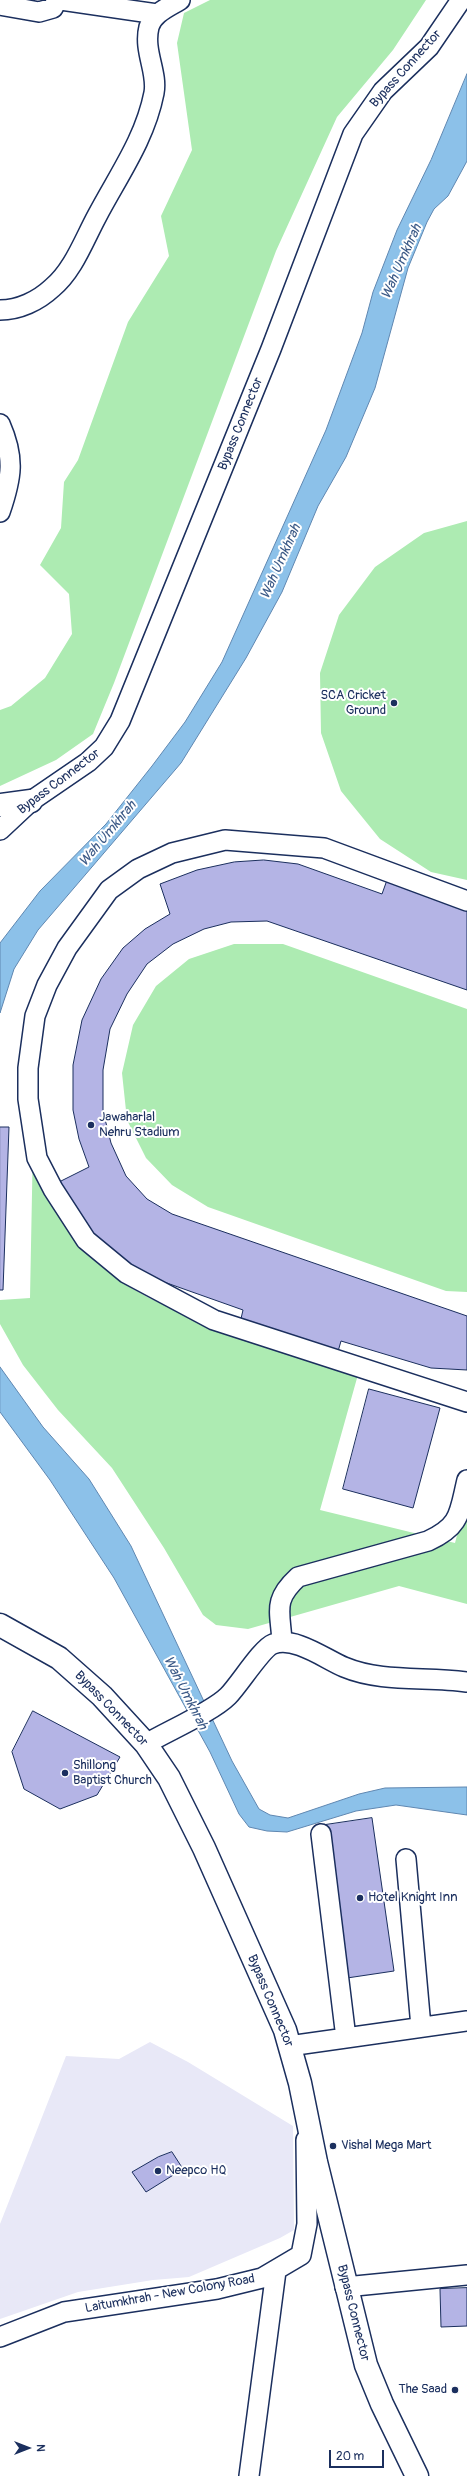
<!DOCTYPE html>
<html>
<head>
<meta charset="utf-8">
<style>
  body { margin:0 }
  #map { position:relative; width:467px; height:2476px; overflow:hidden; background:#fff; font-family:Pangolin,sans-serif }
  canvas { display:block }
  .north { position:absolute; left:8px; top:2428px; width:40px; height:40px; -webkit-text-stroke:3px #fff; paint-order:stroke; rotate:90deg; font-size:11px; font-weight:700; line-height:16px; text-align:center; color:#1b2f5e }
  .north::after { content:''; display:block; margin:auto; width:14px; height:18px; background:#1b2f5e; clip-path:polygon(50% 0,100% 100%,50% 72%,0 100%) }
  .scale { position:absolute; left:329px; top:2450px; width:55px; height:18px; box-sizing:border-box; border:2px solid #1b2f5e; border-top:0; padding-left:5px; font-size:12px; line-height:14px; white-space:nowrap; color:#1b2f5e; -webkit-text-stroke:3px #fff; paint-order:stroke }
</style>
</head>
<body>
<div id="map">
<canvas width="467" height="2476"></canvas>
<div class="north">N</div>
<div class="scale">20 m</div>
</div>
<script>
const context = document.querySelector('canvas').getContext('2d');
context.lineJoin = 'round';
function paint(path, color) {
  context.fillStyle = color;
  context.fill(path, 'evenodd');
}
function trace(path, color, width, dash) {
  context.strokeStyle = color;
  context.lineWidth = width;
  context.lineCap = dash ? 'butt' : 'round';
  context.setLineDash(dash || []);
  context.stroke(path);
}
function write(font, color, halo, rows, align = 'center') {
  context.font = font + ' Pangolin,sans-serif';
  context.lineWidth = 4;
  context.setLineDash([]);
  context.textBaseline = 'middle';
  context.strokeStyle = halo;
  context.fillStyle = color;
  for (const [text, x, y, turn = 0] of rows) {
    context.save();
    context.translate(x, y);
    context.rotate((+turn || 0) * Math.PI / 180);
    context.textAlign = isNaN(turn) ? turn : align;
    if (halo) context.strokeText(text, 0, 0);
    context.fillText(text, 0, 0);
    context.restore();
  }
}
paint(new Path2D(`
  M150,2042L188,2062L293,2126L294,2230L280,2238L189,2277L153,2280L78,2292L0,2319V2224L66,2056L119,2059Z`), '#e8e8f7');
paint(new Path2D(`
  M210,0H426L393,50L337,117L276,251L114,683L93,734L56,760L0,786V710L11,706L45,678L72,634L69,594L40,565L61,528L64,482L78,460L128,322L169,256L161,216L192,150L177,43L184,13Z
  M467,521V880L431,872L380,839L341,791L321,733L320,673L339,615L375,567L424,533Z
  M234,944H283L467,1009V1292L446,1291L208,1207L172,1185L146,1158L127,1120L122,1073L133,1025L156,986L189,959Z
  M33,1141C37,1156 38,1174 44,1188C85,1280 158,1307 247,1335C284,1347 322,1359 359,1371L320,1510L455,1543L467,1497V1604L399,1586L248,1629L216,1625L203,1615L164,1548L112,1468L58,1410L23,1365L0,1324V1300L30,1298Z`), '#adebb2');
const water = new Path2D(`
  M467,74V161L448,196L434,209L427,222L408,268L375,388L346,457L318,506L282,592L246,658L181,763L38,930L14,969L0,1013V943L40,891L106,824L152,766L185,722L222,662L326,430L362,333L373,292L397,230L431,160Z
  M0,1367L43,1427L89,1479L131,1546L232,1761L259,1809L270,1815L288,1818L359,1794L385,1788L467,1787V1815L396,1805L356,1811L287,1832L267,1831L249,1827L239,1814L210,1752L114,1578L50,1480L0,1412Z`);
paint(water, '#8cc1e9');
trace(water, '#5f87b1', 1);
const building = new Path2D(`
  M264,860L298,864L382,894L387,880L467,909V990L267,921L231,922L204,929L173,944L147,964L127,994L110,1029L103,1070V1111L111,1143L126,1176L147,1199L172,1214L467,1316V1370L431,1368L341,1341L337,1355L240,1323L243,1310L164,1282L124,1262L96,1238L76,1212L59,1182L89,1167L79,1139L73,1110V1065L82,1020L101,979L123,948L145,929L170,914L160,884L197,870L234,862Z
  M0,1127H9L3,1290H0Z
  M369,1389L440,1408L413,1508L343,1489Z
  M33,1711L120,1757L97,1795L60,1809L24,1789L12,1752Z
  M372,1818L394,1971L347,1978L325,1825Z
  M172,2152L183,2169L146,2192L132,2172L158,2157Z
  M467,2288V2326L441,2327L440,2289Z`);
paint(building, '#b4b4e5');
trace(building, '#1b2f5e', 1);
const minor = new Path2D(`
  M61,0L157,14
  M0,5L39,12L53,8L57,0
  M0,310C19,310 38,301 52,288C73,271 84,240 97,216C118,176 145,139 154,93C158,72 143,51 149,27C153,13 169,7 180,0
  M0,424C15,458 12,477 0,512
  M0,830L31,801L88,762L104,747L120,721L271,349L353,134L383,91L429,47L461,0
  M467,901L324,848L225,840L172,853L138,869L109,890L67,948L47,985L35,1016L28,1068V1099L37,1158L53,1189L86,1240L126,1273L214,1320L467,1402
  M282,1641C280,1610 273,1600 298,1577L428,1541C461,1526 459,1513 467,1480
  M146,1744C168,1731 212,1712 228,1696C239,1685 262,1648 273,1644C295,1636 325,1659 344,1667C382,1683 427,1676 467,1682
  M321,1834L346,2038
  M406,1859L421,2027
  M289,2046L467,2021
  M345,2287L467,2275
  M0,2337L64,2312L217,2289L262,2278L301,2255L307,2224L306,2140
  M249,2476L276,2271`);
const major = new Path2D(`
  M0,805L31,801
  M0,1625L59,1658L102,1696L146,1744L169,1778L204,1848L285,2030L300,2083L316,2162L366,2365L382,2404L417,2476`);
trace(minor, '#1b2f5e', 22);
trace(major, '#1b2f5e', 25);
trace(minor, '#fff', 19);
trace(major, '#fff', 22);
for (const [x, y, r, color] of [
  [394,703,4,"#1b2f5e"],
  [91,1125,4,"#1b2f5e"],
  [65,1773,4,"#1b2f5e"],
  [360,1898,4,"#1b2f5e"],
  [333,2146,4,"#1b2f5e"],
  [158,2171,4,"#1b2f5e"],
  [455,2390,4,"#1b2f5e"]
]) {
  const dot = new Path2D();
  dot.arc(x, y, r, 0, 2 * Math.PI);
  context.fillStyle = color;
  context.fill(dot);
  trace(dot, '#fff', 1.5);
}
write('13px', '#1b2f5e', '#fff', [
  ["Bypass Connector",406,69,-48],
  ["Bypass Connector",241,424,-68],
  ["Bypass Connector",59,782,-37],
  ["Bypass Connector",111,1709,46],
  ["Bypass Connector",270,2001,67],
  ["Laitumkhrah - New Colony Road",170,2294,-10],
  ["Bypass Connector",353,2313,76]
]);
write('13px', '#1b2f5e', '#fff', [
  ["SCA Cricket",386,696,"right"],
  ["Ground",386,711,"right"],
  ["Jawaharlal",99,1118],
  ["Nehru Stadium",99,1133],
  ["Shillong",73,1766],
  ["Baptist Church",73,1781],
  ["Hotel Knight Inn",368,1898],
  ["Vishal Mega Mart",341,2146],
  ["Neepco HQ",166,2171],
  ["The Saad",447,2390,"right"]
], 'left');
write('italic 14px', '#3d5b88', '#fff', [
  ["Wah Umkhrah",402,262,-66],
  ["Wah Umkhrah",281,562,-66],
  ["Wah Umkhrah",108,834,-50],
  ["Wah Umkhrah",185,1693,63]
]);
</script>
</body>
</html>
